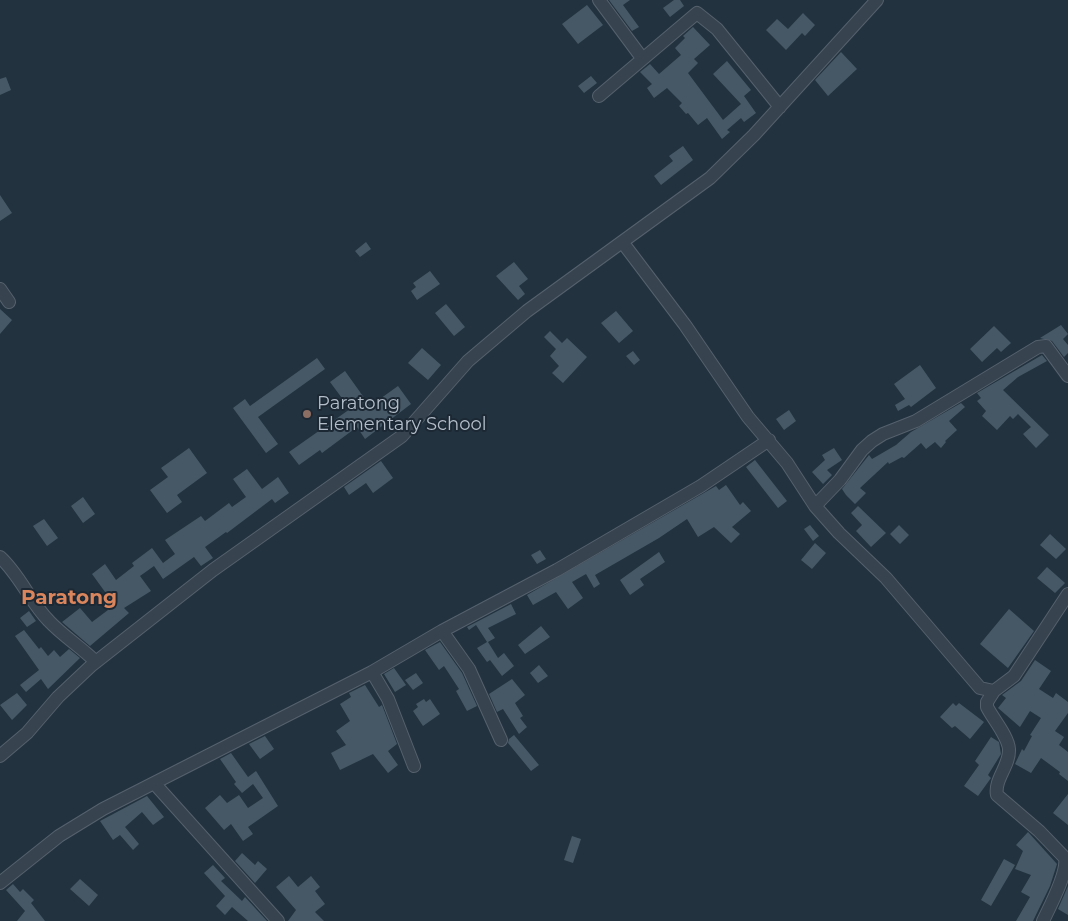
<!DOCTYPE html>
<html>
<head>
<meta charset="utf-8">
<style>
  body { margin:0 }
  canvas { display:block; background:#22323f }
</style>
</head>
<body>
<canvas width="1068" height="921"></canvas>
<script>
const context = document.querySelector('canvas').getContext('2d');
context.lineJoin = 'round';
function paint(path, color) {
  context.fillStyle = color;
  context.fill(path, 'evenodd');
}
function trace(path, color, width, dash) {
  context.strokeStyle = color;
  context.lineWidth = width;
  context.lineCap = dash ? 'butt' : 'round';
  context.setLineDash(dash || []);
  context.stroke(path);
}
function write(font, color, halo, rows, align = 'center') {
  context.font = font + ' Montserrat,sans-serif';
  context.lineWidth = 4;
  context.setLineDash([]);
  context.textBaseline = 'middle';
  context.strokeStyle = halo;
  context.fillStyle = color;
  for (const [text, x, y, turn = 0] of rows) {
    context.save();
    context.translate(x, y);
    context.rotate((+turn || 0) * Math.PI / 180);
    context.textAlign = isNaN(turn) ? turn : align;
    if (halo) context.strokeText(text, 0, 0);
    context.fillText(text, 0, 0);
    context.restore();
  }
}
paint(new Path2D(`
  M609,0H630L623,5L639,27L632,31Z
  M674,0H680L684,6L670,17L663,8Z
  M587,5L603,25L578,44L562,24Z
  M803,13L815,25L805,36L802,33L786,50L766,30L777,19L788,29Z
  M693,27L710,45L694,59L698,63L688,73L723,120L741,104L713,74L727,61L751,90L744,96L756,113L744,122L741,118L727,130L730,132L722,139L707,118L698,125L688,113L686,114L679,106L682,103L667,88L654,98L647,88L652,84L640,72L650,64L659,74L681,55L675,48L685,38L683,36Z
  M841,52L857,69L828,96L815,80Z
  M591,76L597,83L584,93L578,86Z
  M6,77L11,90L0,95V79Z
  M683,146L693,160L661,185L654,176L673,161L669,156Z
  M0,195L12,213L0,221Z
  M366,242L371,249L360,257L355,251Z
  M514,262L528,279L519,286L525,294L518,300L496,276Z
  M430,271L440,284L417,300L411,291L416,287L413,283Z
  M446,304L465,327L454,336L435,313Z
  M0,309L12,320L0,334Z
  M616,311L633,331L619,343L601,323Z
  M1061,325L1068,334L1063,339L1068,345V353L1064,357L1052,341L1040,338Z
  M994,326L1011,343L1001,352L997,348L982,362L970,349Z
  M550,331L562,343L567,338L587,357L563,383L552,373L559,366L550,356L556,349L544,337Z
  M422,348L441,365L428,380L408,363Z
  M633,351L640,360L634,365L626,356Z
  M1042,355L1047,361L1018,377L1003,390L1049,435L1036,448L1023,434L1031,427L1018,414L1013,419L1010,416L997,430L982,416L986,411L977,401L981,398L977,393Z
  M317,358L325,369L258,417L278,444L266,453L233,408L245,399L250,406Z
  M920,365L936,388L911,407L909,405L898,411L895,405L905,399L894,384Z
  M345,371L370,406L398,386L411,404L365,439L357,427L322,453L320,450L299,465L289,452L350,409L330,382Z
  M961,403L965,407L949,421L957,430L945,441L946,442L941,448L935,442L926,449L921,443L904,458L902,457L889,464L888,462L860,488L866,493L855,504L846,495L842,489L869,455L872,459L896,445L911,432Z
  M789,410L796,421L784,430L776,419Z
  M189,448L207,473L177,495L182,502L167,513L150,490L168,477L161,468Z
  M834,448L842,460L827,470L832,475L823,484L812,472L825,460L822,455Z
  M755,460L787,501L778,508L746,467Z
  M381,461L393,478L373,493L366,483L349,495L344,487Z
  M247,469L262,489L278,477L289,493L275,503L272,499L227,533L226,532L205,547L213,558L201,566L194,557L163,579L154,566L140,576L151,591L124,608L129,613L90,646L62,622L80,608L92,622L108,610L101,601L108,596L92,574L105,564L116,580L134,566L132,563L152,548L163,563L175,554L165,540L201,516L205,521L229,503L232,507L246,497L233,479Z
  M726,485L740,505L743,502L751,511L732,527L740,534L731,543L714,527L698,537L687,519L659,538L595,575L600,584L594,588L586,574L572,582L583,598L568,609L556,592L533,605L527,595L716,486L719,490Z
  M83,497L95,514L83,523L71,506Z
  M858,506L886,533L871,547L856,531L862,525L851,513Z
  M44,519L58,538L47,546L33,526Z
  M810,525L819,536L813,541L804,529Z
  M899,525L909,535L900,544L890,534Z
  M1050,534L1066,549L1056,559L1040,545Z
  M815,543L826,553L812,569L801,560Z
  M540,550L546,559L537,564L531,555Z
  M659,552L665,562L640,579L644,585L630,595L620,580Z
  M1047,567L1065,583L1055,593L1037,578Z
  M511,604L516,614L488,628L495,638L488,642L498,658L504,653L514,666L502,676L490,660L487,662L477,648L487,642L476,625L469,630L467,627Z
  M1009,609L1034,631L1008,668L980,644Z
  M29,611L36,621L27,627L20,618Z
  M541,626L550,637L525,654L518,645Z
  M24,630L39,649L41,647L48,656L54,650L60,657L69,649L80,658L48,689L41,679L26,692L20,685L39,670L15,636Z
  M440,642L462,673L477,706L467,711L456,691L459,689L444,666L439,670L425,650Z
  M1035,660L1051,671L1039,689L1053,698L1056,693L1068,702V713L1055,731L1064,737L1059,745L1068,752V781L1059,774L1060,772L1041,758L1031,773L1015,764L1022,749L1024,751L1032,736L1030,735L1041,718L1030,711L1020,727L998,708L1006,698L1002,695L1021,681Z
  M539,665L548,676L538,683L530,673Z
  M394,668L406,685L395,692L384,674Z
  M416,673L423,683L413,690L405,680Z
  M512,679L525,695L515,703L523,716L520,718L527,727L519,734L503,709L497,712L489,694Z
  M365,685L379,707L382,705L397,744L388,751L398,765L388,773L373,754L340,770L331,753L346,745L336,731L350,721L340,704L351,697L349,693Z
  M17,693L27,705L12,720L0,705Z
  M424,699L426,702L430,699L440,714L423,726L413,711L418,707L416,704Z
  M953,703L956,706L959,703L984,722L970,739L955,726L952,728L940,717Z
  M514,735L539,765L531,771L508,743L509,739Z
  M265,736L274,749L260,759L249,744Z
  M991,737L999,742L1001,754L988,775L991,778L978,796L964,786L979,765L975,761Z
  M231,753L248,777L256,771L278,806L248,827L253,834L243,841L231,824L224,830L205,808L220,795L227,803L239,795L248,808L263,798L253,784L242,793L234,784L236,782L220,759Z
  M1068,794V825L1053,813Z
  M147,796L164,817L153,825L142,812L125,827L139,844L133,850L120,835L113,840L100,821Z
  M1028,832L1057,864L1050,886L1033,921H1016L1030,897L1021,892L1031,875L1015,869L1023,851L1016,845Z
  M572,836L581,839L573,863L564,860Z
  M242,853L255,865L258,861L267,869L255,883L235,861Z
  M1004,859L1015,865L991,906L981,900Z
  M213,865L225,878L221,881L242,901L245,897L267,921H248L232,907L225,915L216,906L225,896L204,873Z
  M289,876L298,887L311,876L320,887L315,891L325,904L315,912L324,921H288L296,910L276,887Z
  M80,879L98,895L89,906L70,889Z
  M13,884L20,892L23,889L34,900L31,903L45,921H17L25,911L6,890Z
  M1068,886V915L1058,909Z`), '#465865');
const minor = new Path2D(`
  M599,0L642,58
  M599,96L697,13L717,29L780,107
  M623,243L685,325L748,417L787,463L815,506L839,533L886,578L980,688L994,691L987,702V707C993,719 1008,736 1009,749C1010,766 994,779 997,795L1039,831L1065,858C1068,873 1050,906 1043,921
  M0,289L9,302
  M815,506L840,480L862,450L872,441L883,434L916,421L1038,347L1046,346L1068,376
  M0,557C20,575 30,602 49,621C63,636 81,647 96,662
  M442,631L469,669L501,740
  M372,672L388,699L414,766
  M994,691L1014,676L1068,594
  M0,756L27,733L58,697L92,665L213,570L402,436L468,361L527,311L710,178L754,135L877,0
  M154,783L278,921
  M0,883L59,836L103,809L372,672L442,631L557,570L701,486L769,440`);
trace(minor, '#55616d', 14);
trace(minor, '#37434f', 12);
for (const [x, y, r, color] of [
  [307,414,5,"#8d6e63"]
]) {
  const dot = new Path2D();
  dot.arc(x, y, r, 0, 2 * Math.PI);
  context.fillStyle = color;
  context.fill(dot);
  trace(dot, '#1c2834', 2);
}
write('18px', '#b3beca', '#1c2834', [
  ["Paratong",317,404],
  ["Elementary School",317,425]
], 'left');
write('bold 20px', '#db855c', '#1c2834', [
  ["Paratong",69,598]
]);
</script>
</body>
</html>
